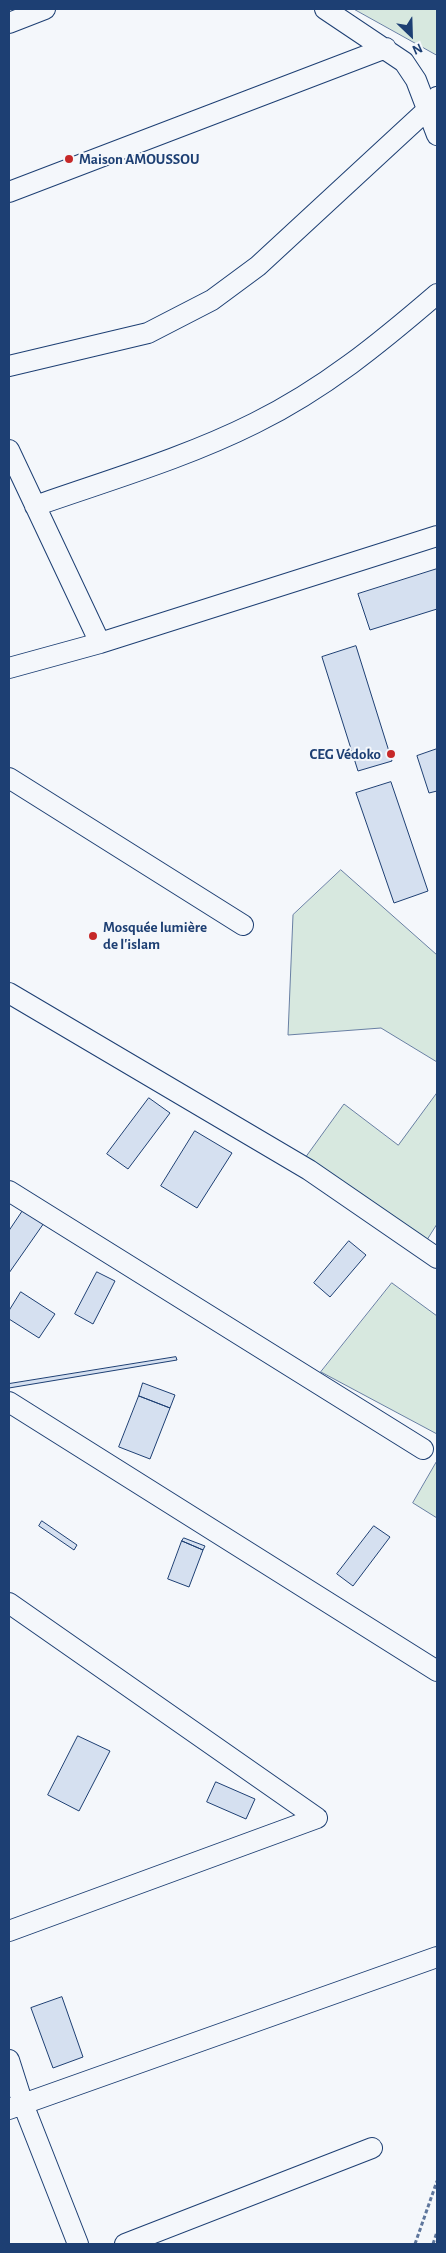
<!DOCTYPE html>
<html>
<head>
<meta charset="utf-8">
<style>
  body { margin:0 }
  #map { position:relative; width:446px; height:2253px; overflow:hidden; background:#f4f7fb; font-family:"Alegreya Sans",sans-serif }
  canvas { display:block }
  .frame { position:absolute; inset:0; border:10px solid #1d3f73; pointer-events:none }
  .north { position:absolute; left:386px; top:10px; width:50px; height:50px; -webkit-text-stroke:4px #f4f7fb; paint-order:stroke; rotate:156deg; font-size:14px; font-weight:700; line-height:20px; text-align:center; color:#1d3f73 }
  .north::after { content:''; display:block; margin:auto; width:18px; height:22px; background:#1d3f73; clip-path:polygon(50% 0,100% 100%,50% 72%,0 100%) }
</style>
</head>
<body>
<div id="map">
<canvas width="446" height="2253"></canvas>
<div class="frame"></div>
<div class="north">N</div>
</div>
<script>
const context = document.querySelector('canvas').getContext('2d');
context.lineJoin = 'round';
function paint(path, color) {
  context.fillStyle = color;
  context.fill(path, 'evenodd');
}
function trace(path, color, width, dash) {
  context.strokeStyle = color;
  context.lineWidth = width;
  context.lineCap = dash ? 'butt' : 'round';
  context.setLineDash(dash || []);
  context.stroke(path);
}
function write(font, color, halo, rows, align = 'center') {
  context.font = font + ' "Alegreya Sans",sans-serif';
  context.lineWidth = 4;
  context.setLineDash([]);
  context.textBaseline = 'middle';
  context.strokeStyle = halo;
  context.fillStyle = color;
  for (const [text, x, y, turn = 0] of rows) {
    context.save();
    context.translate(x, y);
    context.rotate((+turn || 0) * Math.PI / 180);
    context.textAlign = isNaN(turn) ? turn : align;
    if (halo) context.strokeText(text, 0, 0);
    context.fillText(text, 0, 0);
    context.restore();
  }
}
const green = new Path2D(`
  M354,9H437V55Z
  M341,870L437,955V1062L381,1028L288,1035L293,915Z
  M437,1093V1224L425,1243L305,1158L344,1104L398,1145Z
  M392,1283L437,1316V1434L321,1372Z
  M437,1461V1518L413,1503Z`);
paint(green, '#d7e8df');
trace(green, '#687fa3', 1);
const building = new Path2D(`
  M437,569V609L370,630L358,594Z
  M356,646L392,761L358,771L322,657Z
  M437,749V791L429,793L417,756Z
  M391,782L428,891L394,903L356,793Z
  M149,1098L170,1113L128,1169L107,1154Z
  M195,1131L232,1153L197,1208L161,1186Z
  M24,1209L44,1223L9,1273V1231Z
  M349,1241L366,1255L330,1297L314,1283Z
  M97,1272L115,1281L93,1324L75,1314Z
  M21,1292L55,1314L39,1338L9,1319V1311Z
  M176,1357L177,1360L9,1388V1384Z
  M143,1383L175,1395L170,1408L139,1396Z
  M139,1396L170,1408L150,1459L119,1447Z
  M42,1521L77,1545L74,1550L39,1526Z
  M374,1526L390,1537L353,1586L337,1574Z
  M184,1538L205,1546L203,1550L182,1541Z
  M182,1541L203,1550L189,1587L168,1579Z
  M78,1736L110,1751L79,1811L48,1795Z
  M216,1782L255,1799L246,1819L207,1802Z
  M62,1997L83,2057L53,2068L31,2008Z`);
paint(building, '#d5e0f0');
trace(building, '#1d3f73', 1);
const minor = new Path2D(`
  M325,9L404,62L416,80L437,135
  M9,23L45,9
  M9,192L386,48
  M9,366L148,333L212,300L258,266L428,109L437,97
  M9,450L100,643
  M35,506C109,480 185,458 255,423C324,389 380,343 437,294
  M9,668L100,643L437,536
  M9,778L243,925
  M9,993L309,1170L437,1258
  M9,1191L423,1449
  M9,1402L437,1671
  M9,1603L317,1818
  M9,1931L317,1818
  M9,2060L23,2104L78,2244
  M9,2109L437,1957
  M125,2244L372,2148`);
trace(minor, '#1d3f73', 22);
trace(new Path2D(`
  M415,2244L437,2181
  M433,2244L437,2232`), '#5e769c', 3, [4, 2.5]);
trace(minor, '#f4f7fb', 20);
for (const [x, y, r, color] of [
  [69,159,5,"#c62828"],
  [391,754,5,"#c62828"],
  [93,936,5,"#c62828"]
]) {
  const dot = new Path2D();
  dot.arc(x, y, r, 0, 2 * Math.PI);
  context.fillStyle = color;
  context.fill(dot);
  trace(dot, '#f4f7fb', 2);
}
write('bold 15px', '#1d3f73', '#f4f7fb', [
  ["Maison AMOUSSOU",79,159],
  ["CEG Védoko",381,754,"right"],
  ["Mosquée lumière",103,927],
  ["de l'islam",103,944]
], 'left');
</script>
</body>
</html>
